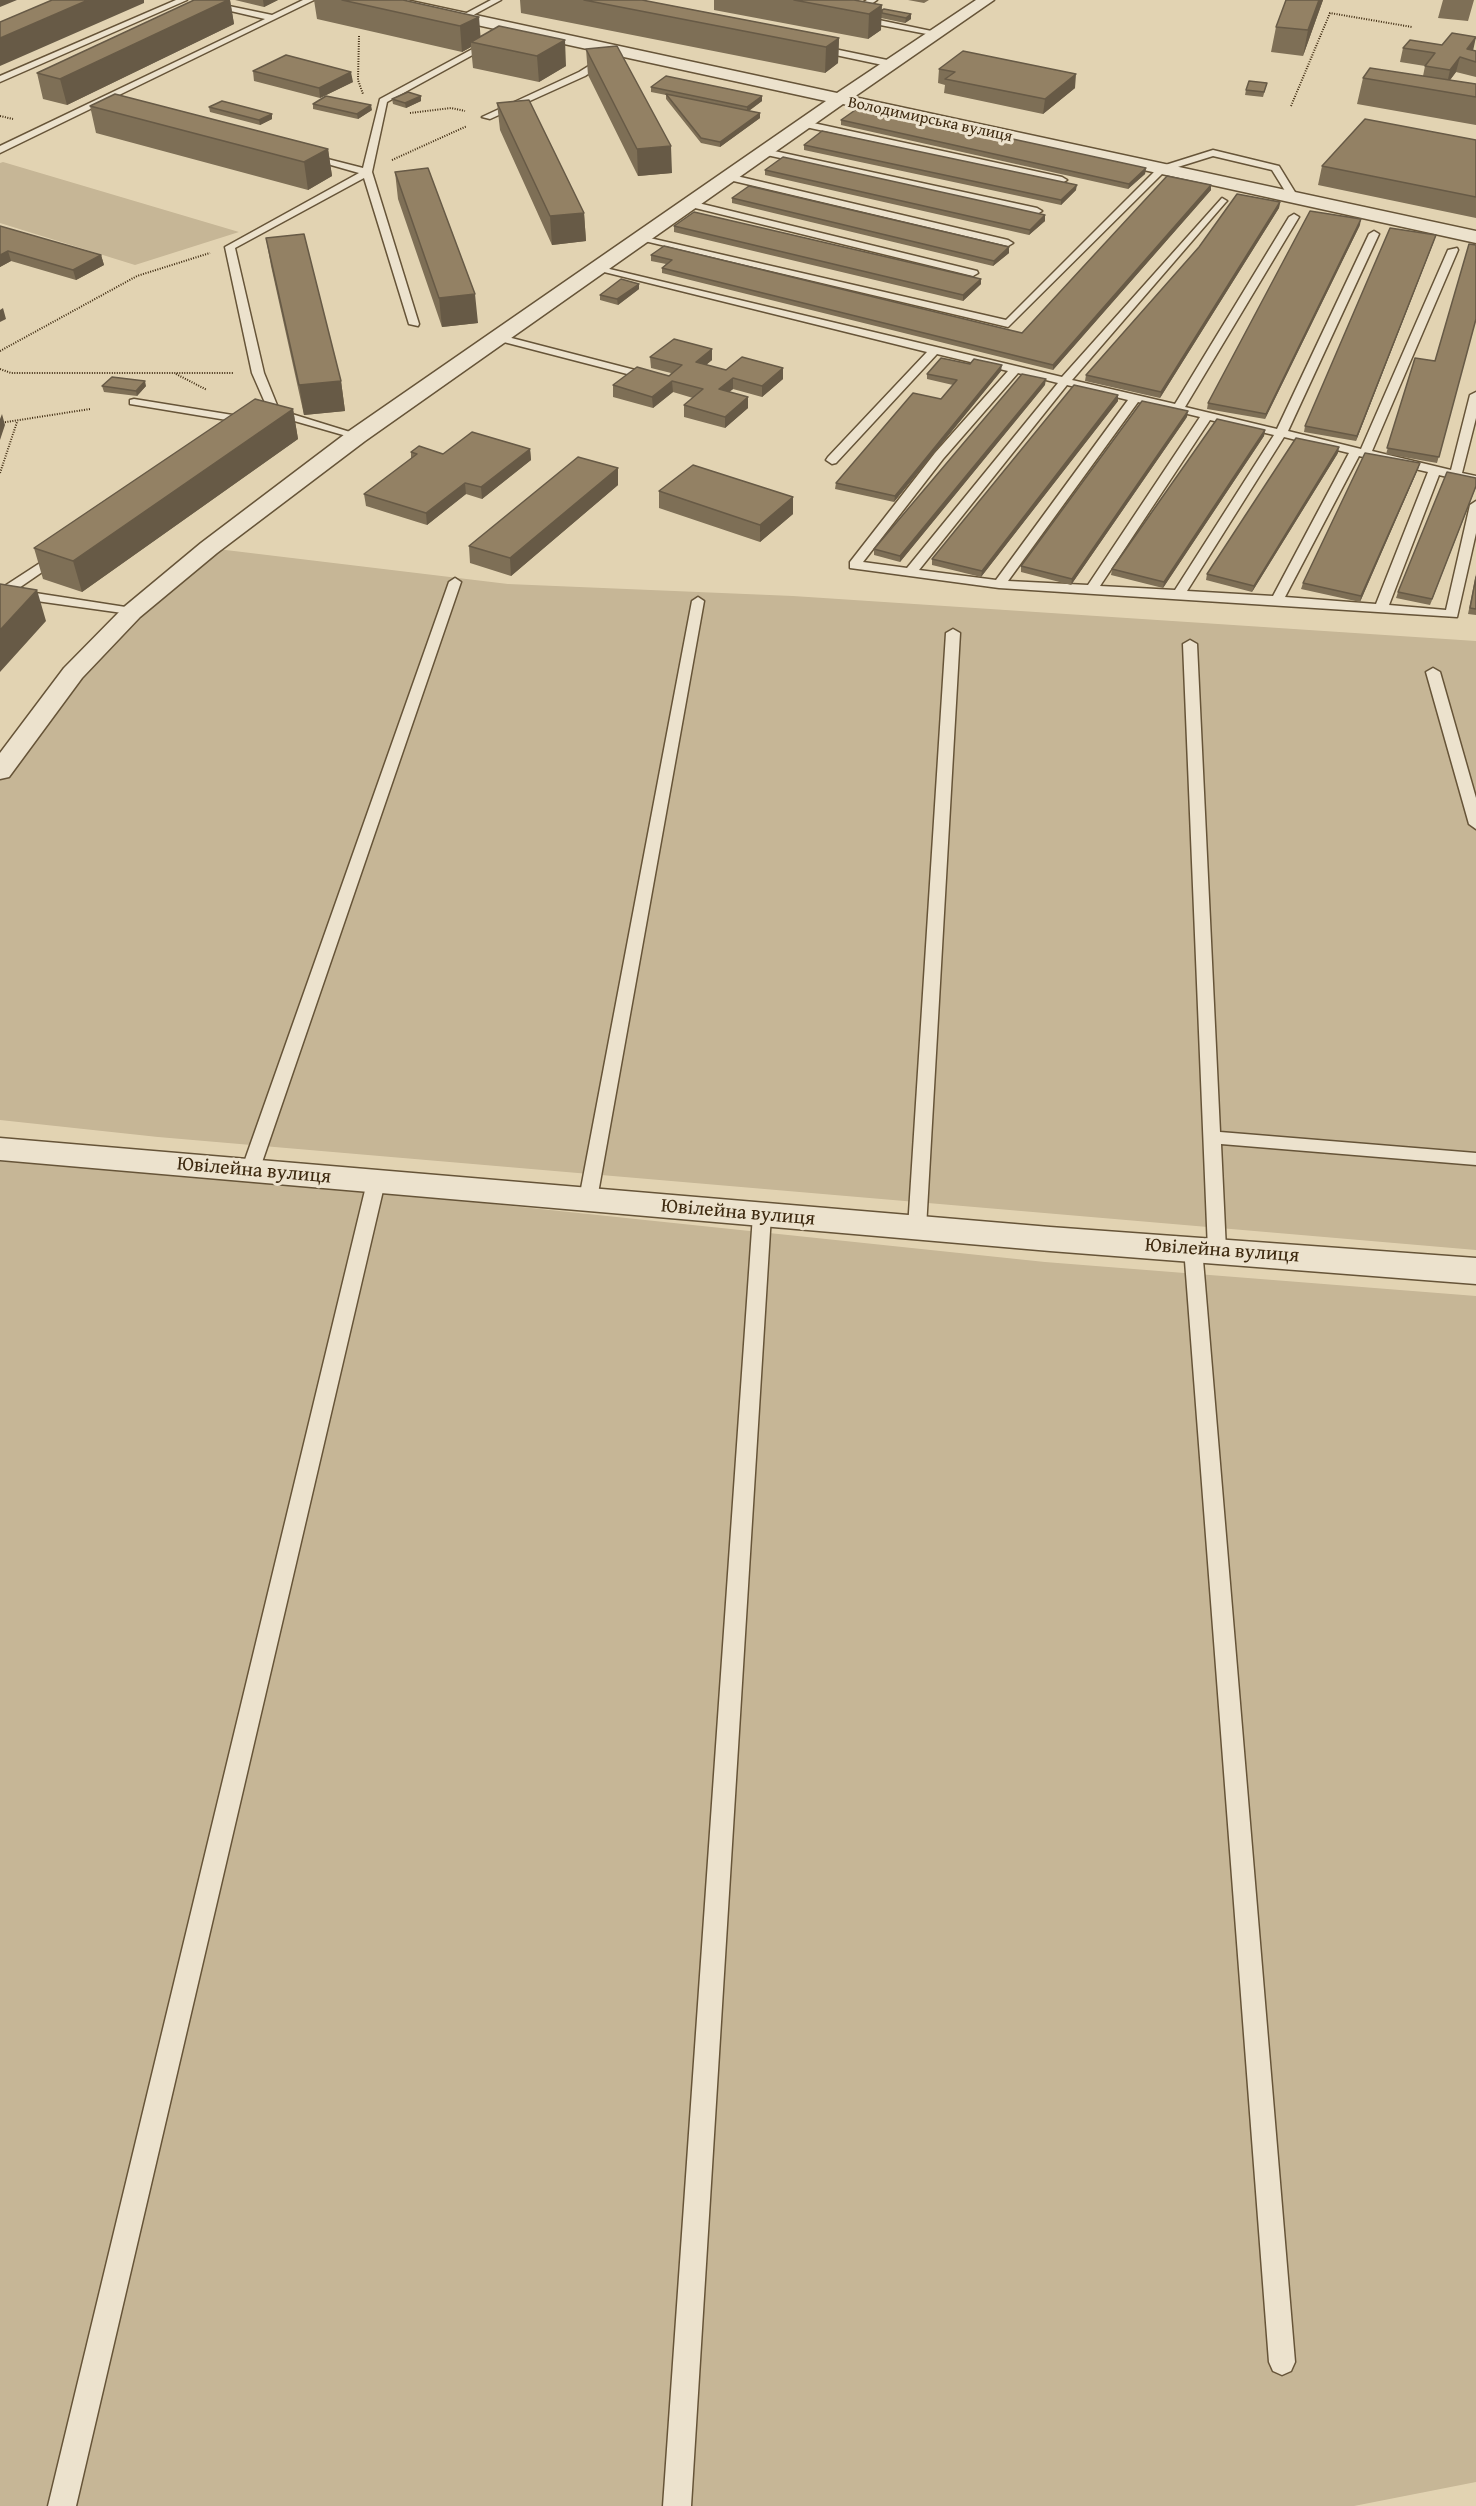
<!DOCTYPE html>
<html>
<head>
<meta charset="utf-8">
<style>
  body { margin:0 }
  canvas { display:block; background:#e2d3b2 }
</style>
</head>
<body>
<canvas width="1476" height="2506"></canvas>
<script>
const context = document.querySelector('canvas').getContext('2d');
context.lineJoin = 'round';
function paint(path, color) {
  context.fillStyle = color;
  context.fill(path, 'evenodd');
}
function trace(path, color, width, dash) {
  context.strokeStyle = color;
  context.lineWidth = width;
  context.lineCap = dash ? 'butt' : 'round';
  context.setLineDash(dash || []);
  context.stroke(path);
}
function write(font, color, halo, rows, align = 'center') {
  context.font = font + ' "Gentium Book Plus",serif';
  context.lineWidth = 6;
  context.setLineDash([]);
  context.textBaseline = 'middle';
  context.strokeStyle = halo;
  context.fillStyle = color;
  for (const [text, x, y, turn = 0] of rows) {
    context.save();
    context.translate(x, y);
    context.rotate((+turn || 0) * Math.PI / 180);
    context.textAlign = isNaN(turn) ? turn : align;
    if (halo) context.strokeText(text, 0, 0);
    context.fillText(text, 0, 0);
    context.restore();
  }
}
paint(new Path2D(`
  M3,162L239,232L135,265L0,223V163Z
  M209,548L508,584L793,596L1476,641V1250L158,1137L0,1120V771L73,673Z
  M0,1159L369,1191L1045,1262L1476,1296V2482L1354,2506H0Z`), '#c6b696');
const lane = new Path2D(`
  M176,0H187L0,82V76Z
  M303,0H314L0,153V146L265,19L205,5V1L272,15Z
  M491,0H501L466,19L459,17Z
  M867,0H877L855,15L941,33L937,36L844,18V14Z
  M491,39L498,41L387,102L372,172L419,324L418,326L409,324L364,178L235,248L264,373L279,410L363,436L357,439L270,414L252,373L225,247L359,173L303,157L308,154L363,168L380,99Z
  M815,45L892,61L896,64L892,67L812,50Z
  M608,54L611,59L585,76L490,119L482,117L579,72Z
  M804,121L1062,177L1067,180L1062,183L801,126L799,124Z
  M765,149L1037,208L1042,211L1037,214L762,154V150Z
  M1213,150L1279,166L1298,197L1290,199L1272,170L1213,156L1165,171L1008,327L636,239L641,236L1006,320L1159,167Z
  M728,174L1008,240L1013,243L1008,246L725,179L723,177Z
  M1222,198L1227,201L1225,203L1072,380L1175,404L1289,217L1294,214L1299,217L1185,407L1277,429L1369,234L1374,231L1379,234L1288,431L1361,449L1448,250L1457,248L1458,250L1372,451L1451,470L1470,395L1476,392V418L1462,473L1476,476V484L1439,475L1389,605L1446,610L1470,505L1476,501V533L1457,617L999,588L850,568V562L935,453L1008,371L937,354L836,463L832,464L826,460L828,457L927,352L592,269L597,266L1062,377ZM1018,373L1058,383L907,568L863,562L943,459ZM1067,385L1128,400L996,580L919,570ZM1138,402L1200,417L1088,585L1008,581ZM1210,420L1274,435L1175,590L1100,586ZM1284,437L1349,453L1273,596L1187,591ZM1359,456L1428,472L1376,604L1285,597Z
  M690,201L977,271L978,273L973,276L687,206V202Z
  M500,335L635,370L637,372L631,375L496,340V336Z
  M134,399L251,418L257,421L251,424L130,404V400Z
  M60,550L64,551V557L16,590L132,608L137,609V615L15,598L9,595L0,599V589Z
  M455,578L461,582L259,1171L256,1175H244L241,1171L449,582Z
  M698,597L704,601L597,1199L594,1204H582L579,1199L692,601Z
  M953,629L960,633L926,1228L923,1233H911L908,1228L946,633Z
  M1190,640L1197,644L1220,1132L1476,1153V1165L1221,1144L1226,1250L1223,1255H1211L1208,1250L1183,644Z
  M1433,668L1440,672L1476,798V829L1469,824L1426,672Z
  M376,1176L382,1177L385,1182L76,2506H48L367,1182L370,1177Z
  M762,1208L768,1210L771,1215L691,2506H663L753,1215L756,1210Z
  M1193,1241L1199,1243L1202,1248L1295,2362L1291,2371L1282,2375L1273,2371L1269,2362L1184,1248L1187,1243Z`);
const street = new Path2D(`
  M377,0H406L837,93L976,0H994L854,97L1476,231V243L843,104L365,441L217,553L140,617L82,678L9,777L0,779V753L64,668L124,607L201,543L349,431L826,101L385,5Z
  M0,1138L1050,1227L1476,1258V1284L1050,1251L0,1160Z`);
trace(lane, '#665438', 3);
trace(street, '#665438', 3);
trace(new Path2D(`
  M359,36L358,80L363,94
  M1291,106L1330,13L1412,27
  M410,113L451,108L465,111
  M0,116L13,119
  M392,160L467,126
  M0,351L137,276L210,253
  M0,369L11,373H233
  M176,374L207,390
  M0,423L90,409
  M0,473L17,422`), '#3d290f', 2, [1, 1.5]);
paint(lane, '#ece2cd');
paint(street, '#ece2cd');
paint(new Path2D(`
  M194,0H230L234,24L67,105L43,99L37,73Z
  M235,0H278L264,7Z
  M314,0H403L481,36L566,66L539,82L473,68L471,47L462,52L317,19Z
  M520,0H642L839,38L838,63L825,73L521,13Z
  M714,0H854L882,10L911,14V19L905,23L881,18V30L868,39L714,10Z
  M908,0H929L924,3Z
  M1286,0H1323L1303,56L1271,52L1276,27Z
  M1443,0H1474L1468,21L1438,18Z
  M1403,48L1476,51V77L1456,72L1450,80L1476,84V125L1357,104L1363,78L1423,76L1425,66L1400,62Z
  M586,49L672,173L638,176L588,75Z
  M939,69L1075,88L1043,114L944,93L945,85L938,83Z
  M253,71L353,82L320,98L254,81Z
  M1267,83L1263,97L1245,95L1246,90Z
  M651,87L762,101L749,111L760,113V118L720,147L701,143L666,99V95L651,92Z
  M421,96V101L406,108L393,104L392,99Z
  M497,103L584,213L586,241L552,245L500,130Z
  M313,104L372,110L358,119L313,109Z
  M90,106L328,149L332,176L308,190L96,133Z
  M209,107L272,119L260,125L210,112Z
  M841,120L1146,168L1145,174L1128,189L841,125Z
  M1476,140V218L1318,185L1322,166Z
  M804,145L1076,190L1061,205L804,150Z
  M765,170L1045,215V221L1029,235L765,175Z
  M395,172L478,323L442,327L398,199Z
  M1211,185V190L1053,370L662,273V268L666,264L651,261V255L1022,333Z
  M732,198L1009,253L993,266L732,203Z
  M1280,202L1279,208L1160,398L1085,381L1086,375L1199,247Z
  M1360,225L1265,419L1207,409L1208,403Z
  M0,226L101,255L104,265L76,280L11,261L0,267Z
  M674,226L981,284L963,301L674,232Z
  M266,238L341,381L345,411L304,415L271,266Z
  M1434,241L1356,441L1304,432L1305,426Z
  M639,289L618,305L600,300V295Z
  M1476,319L1437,463L1386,454L1415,358L1435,361Z
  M712,349V360L706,365L726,370L783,368V379L762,397L733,389L729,392L748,397V408L725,428L684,417V405L693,398L673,392L653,408L613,397V385L669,376L671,373L651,368L650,357Z
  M1001,371L894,502L835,489L836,483L941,399L953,385L927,379V374Z
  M1045,385L900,562L874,555V549Z
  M102,386H146L137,396L104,392Z
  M1118,395V401L981,577L932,565V559Z
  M293,409L298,439L82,592L43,579L34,548Z
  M1187,417L1071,585L1021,572V566Z
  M1265,430L1264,436L1163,588L1111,575L1112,569Z
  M530,449L531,460L482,499L466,494L427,525L366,506L364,494L411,459V452L443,454Z
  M1338,453L1252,592L1206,580L1207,574Z
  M1420,463L1418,469L1360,602L1301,589L1303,583Z
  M618,468V485L511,576L470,563L469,546Z
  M1476,478L1430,605L1396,598L1398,592Z
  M659,491L793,497V514L760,542L659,508Z
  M1476,574V615L1468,614Z`), '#7e6f56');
paint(new Path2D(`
  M0,0H17L0,7Z
  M88,0H144V3L0,66V38Z
  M228,0H230L234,24L67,105L60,79Z
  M263,0H278L264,7Z
  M1319,0H1323L1303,56L1308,30Z
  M882,5L881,30L868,39L869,14Z
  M911,14V19L905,23L906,18Z
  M479,17L481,42H471V47L462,52L460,26Z
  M1476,37L1473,51L1467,49Z
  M839,38L838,63L825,73L826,47Z
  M565,40L566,66L539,82L537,56Z
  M1460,57L1456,72L1447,84L1450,70Z
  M351,72L353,82L320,98L319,88Z
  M1076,74L1075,88L1043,114L1045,99Z
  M421,96V101L406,108L405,103Z
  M762,96V101L747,112V107Z
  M371,105L372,110L358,119L357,114Z
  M760,113V118L720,147V142Z
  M272,114V119L260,125L259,120Z
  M671,146L672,173L638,176L637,149Z
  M328,149L332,176L308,190L304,162Z
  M1146,168L1145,174L1128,189L1129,184Z
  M1077,185L1076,190L1061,205V200Z
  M1211,185V190L1053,370V365Z
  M1280,202L1279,208L1160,398L1161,392Z
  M584,213L586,241L552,245L550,216Z
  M1045,215V221L1029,235L1030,230Z
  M1361,219L1360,225L1265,419L1266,414Z
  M1436,235L1434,241L1356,441L1357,436Z
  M1009,247V253L993,266L994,261Z
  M8,251L11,261L0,267V255Z
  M101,255L104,265L76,280L73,270Z
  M981,279V284L963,301V295Z
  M639,284V289L618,305L617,299Z
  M475,294L478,323L442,327L439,298Z
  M3,308L6,319L0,322V310Z
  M712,349V360L696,373V362Z
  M1002,365L1001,371L894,502L895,496Z
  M783,368V379L762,397V386Z
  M733,378V389L719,400V389Z
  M1046,379L1045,385L900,562V556Z
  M145,381L146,386L137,396L136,391Z
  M341,381L345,411L304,415L299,385Z
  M672,381L673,392L653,408L652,397Z
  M1118,395V401L981,577L982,571Z
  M748,397V408L725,428V417Z
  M293,409L298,439L82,592L73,561Z
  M1188,411L1187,417L1071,585L1072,579Z
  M2,414L5,425L0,440V419Z
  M1265,430L1264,436L1163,588L1164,582Z
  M1339,447L1338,453L1252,592L1254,586Z
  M530,449L531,460L482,499L481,487Z
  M1420,463L1418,469L1360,602L1361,596Z
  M618,468V485L511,576L510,558Z
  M465,483L466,494L427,525L426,513Z
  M1476,486V487L1430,605L1432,599Z
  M793,497V514L760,542V525Z
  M37,590L46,621L0,672V630Z`), '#675a46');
const building = new Path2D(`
  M52,0H88L0,38V22Z
  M194,0H228L60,79L37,73Z
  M342,0H403L479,17L460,26Z
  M584,0H642L839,38L826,47Z
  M794,0H854L882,5L869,14Z
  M1286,0H1319L1308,30L1276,27Z
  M884,9L911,14L906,18L882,13V10Z
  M499,26L565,40L537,56L471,42Z
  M1452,33L1476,37L1467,49L1476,51V62L1460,57L1450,70L1425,66L1435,53L1403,48L1410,40L1442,45Z
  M617,46L671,146L637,149L586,49Z
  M963,51L1076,74L1045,99L945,79L955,72L939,69Z
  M286,55L351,72L319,88L253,71Z
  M1370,68L1476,84V97L1363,78Z
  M666,76L762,96L747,107L651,87Z
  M1249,81L1267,83L1264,92L1246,90Z
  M408,92L421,96L405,103L392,99Z
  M115,94L328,149L304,162L90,106Z
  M666,94L760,113L720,142L701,138Z
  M326,96L371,105L357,114L313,104Z
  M529,100L584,213L550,216L497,103Z
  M222,101L272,114L259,120L209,107Z
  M861,106L1146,168L1129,184L841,120Z
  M1365,119L1476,140V197L1322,166Z
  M822,131L1077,185L1061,200L804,145Z
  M783,157L1045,215L1030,230L765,170Z
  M428,168L475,294L439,298L395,172Z
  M1167,176L1211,185L1053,365L662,268L672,260L651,255L664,246L1022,333Z
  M749,186L1009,247L994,261L732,198Z
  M1237,194L1280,202L1161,392L1086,375L1199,247Z
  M1310,211L1361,219L1266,414L1208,403Z
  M694,212L981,279L963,295L674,226Z
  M0,226L101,255L73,270L8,251L0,255Z
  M1390,228L1436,235L1357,436L1305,426Z
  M304,234L341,381L299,385L266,238Z
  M1469,244L1476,245V319L1439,457L1387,448L1415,358L1435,361Z
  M621,279L639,284L617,299L600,295Z
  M674,339L712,349L696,362L726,370L742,357L783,368L762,386L733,378L719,389L748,397L725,417L684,405L703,389L672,381L652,397L613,385L637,367L669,376L682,365L650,357Z
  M941,358L970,364L974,359L1002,365L895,496L836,483L913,393L941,399L957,380L927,374Z
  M1022,374L1046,379L900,556L874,549Z
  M112,377L145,381L136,391L102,386Z
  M1074,385L1118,395L982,571L932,559Z
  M255,399L293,409L73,561L34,548Z
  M1142,401L1188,411L1072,579L1021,566Z
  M1217,419L1265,430L1164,582L1112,569Z
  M472,432L530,449L481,487L465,483L426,513L364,494L417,454L411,452L419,446L443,454Z
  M1296,438L1339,447L1254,586L1207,574Z
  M1365,453L1420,463L1361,596L1303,583Z
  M578,457L618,468L510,558L469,546Z
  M693,465L793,497L760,525L659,491Z
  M1447,472L1476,478V486L1432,599L1398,592Z
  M1476,577V609L1470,608Z
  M0,584L37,590L0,630Z`);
paint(building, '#938164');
trace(building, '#675a46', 1.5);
write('16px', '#3d290f', '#ece2cd', [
  ["Володимирська вулиця",930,120,12]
]);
write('20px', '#3d290f', '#ece2cd', [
  ["Ювілейна вулиця",254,1171,5],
  ["Ювілейна вулиця",738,1213,5],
  ["Ювілейна вулиця",1222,1251,4]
]);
</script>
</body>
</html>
